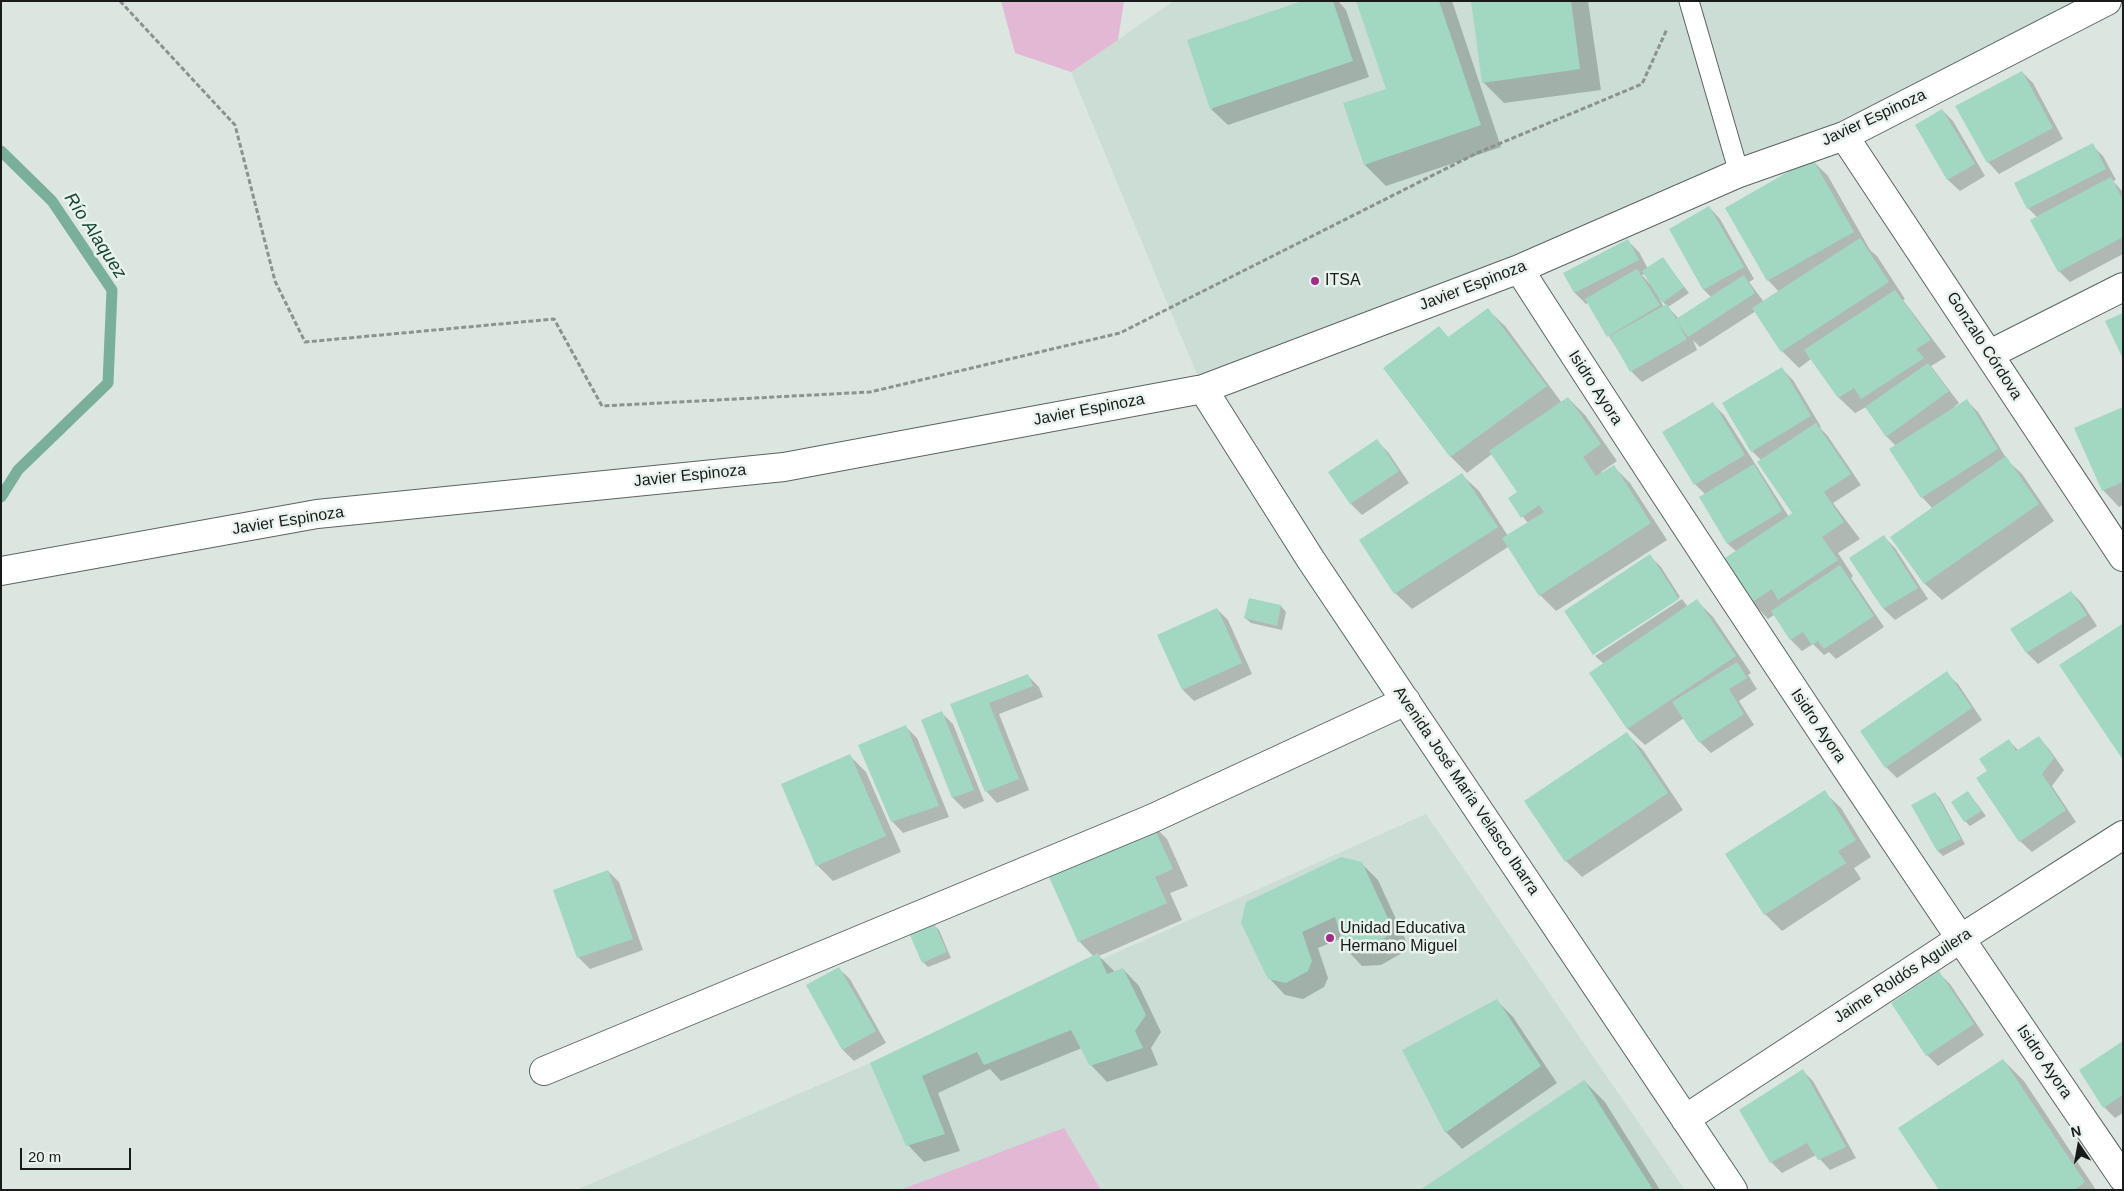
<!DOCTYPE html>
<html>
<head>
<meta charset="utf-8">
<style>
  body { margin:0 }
  #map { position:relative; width:2124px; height:1191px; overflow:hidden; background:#dce6e1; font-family:Arial,sans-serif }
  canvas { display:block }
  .frame { position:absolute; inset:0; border:2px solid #181b1a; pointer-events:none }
  .north { position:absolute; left:2054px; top:1121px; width:50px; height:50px; -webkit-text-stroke:4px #e9f3ee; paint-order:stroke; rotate:348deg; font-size:14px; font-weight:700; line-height:20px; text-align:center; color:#181b1a }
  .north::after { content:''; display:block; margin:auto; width:18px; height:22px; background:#181b1a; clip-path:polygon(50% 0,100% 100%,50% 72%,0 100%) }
  .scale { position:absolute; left:20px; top:1148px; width:111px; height:22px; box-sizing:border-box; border:2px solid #181b1a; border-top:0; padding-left:6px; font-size:15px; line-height:18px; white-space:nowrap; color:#181b1a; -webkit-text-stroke:4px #e9f3ee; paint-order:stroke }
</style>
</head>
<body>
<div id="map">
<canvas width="2124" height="1191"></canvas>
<div class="frame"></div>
<div class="north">N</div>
<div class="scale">20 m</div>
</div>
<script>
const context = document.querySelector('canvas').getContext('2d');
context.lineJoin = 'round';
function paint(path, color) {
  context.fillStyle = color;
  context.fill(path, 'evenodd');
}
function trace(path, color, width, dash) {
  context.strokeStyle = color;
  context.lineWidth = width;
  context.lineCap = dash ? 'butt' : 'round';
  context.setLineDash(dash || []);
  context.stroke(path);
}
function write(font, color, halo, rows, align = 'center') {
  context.font = font + ' Arial,sans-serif';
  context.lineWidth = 5;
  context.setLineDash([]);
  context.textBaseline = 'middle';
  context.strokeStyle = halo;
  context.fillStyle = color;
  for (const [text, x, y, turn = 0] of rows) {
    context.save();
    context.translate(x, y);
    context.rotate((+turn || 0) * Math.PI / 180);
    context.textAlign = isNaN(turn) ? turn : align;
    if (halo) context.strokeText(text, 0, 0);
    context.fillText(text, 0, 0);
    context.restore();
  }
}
paint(new Path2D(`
  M1174,1H2119L1844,136L1203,389L1071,72Z
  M1426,814L1685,1190H576L870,1063Z`), '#cbddd5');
paint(new Path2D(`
  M1001,1H1124L1118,40L1071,72L1015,53Z
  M1064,1128L1101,1190H900Z`), '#e3b8d4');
paint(new Path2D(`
  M1306,1H1338L1346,10L1369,77L1228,125L1211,109Z
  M1357,1H1452L1501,147L1386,186L1365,165L1344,104L1387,90Z
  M1472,1H1588L1601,90L1504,103L1483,82Z
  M2022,72L2033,83L2063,139L1999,174L1988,162Z
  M1942,110L1953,121L1985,176L1960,191L1948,180L1917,125Z
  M2092,145L2103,156L2116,180L2113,181L2123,192V254L2070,282L2059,271L2038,218L2028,208Z
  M1812,160L1828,176L1870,250L1877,256L1905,299L1903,300L1946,357L1931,366L1959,403L1954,407L1955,408L1967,401L1978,412L2008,461L2022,474L2054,521L1942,600L1925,584L1892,537L1933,509L1922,497L1896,446L1886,436L1866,407L1855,413L1838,397L1811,359L1799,368L1782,351L1756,311L1700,347L1693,340L1697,350L1642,382L1631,371L1588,303L1586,304L1575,293L1565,273L1628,241L1639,252L1648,269L1663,259L1689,293L1668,307L1679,319L1712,298L1704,290L1670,229L1709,207L1720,219L1754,279L1749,282L1764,302L1779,292L1768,280ZM1645,274L1650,284L1642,275ZM1660,300H1661L1667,306L1664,307Z
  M1488,310L1505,326L1562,403L1568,398L1585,415L1617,461L1601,472L1602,474L1614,467L1630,483L1667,540L1556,611L1540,595L1508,547L1412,609L1395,593L1462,475L1479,491L1508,536L1528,523L1509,499L1519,492L1492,454L1467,473L1451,457L1385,368L1439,327L1449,338Z
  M1782,369L1793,380L1821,427L1820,428L1827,435L1861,485L1833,503L1860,539L1838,553L1853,576L1851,578L1884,627L1836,659L1829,652L1824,655L1813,644L1802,651L1791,640L1774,615L1768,619L1752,602L1737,552L1728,544L1700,497L1705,494L1695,484L1713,404L1724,415L1789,517L1794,514L1762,461L1752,451Z
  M2123,408V505L2119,507L2103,490Z
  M1377,441L1388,452L1409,483L1362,515L1351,504L1330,472Z
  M1884,537L1895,548L1928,599L1895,620L1884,609L1851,558Z
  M1650,556L1661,567L1680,597L1595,653V655L1565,611Z
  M2071,592L2082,603L2097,626L2038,664L2027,653L2012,630Z
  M1682,599L1688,607L1697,601L1713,617L1751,673L1748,675L1757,689L1739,701L1754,725L1711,753L1700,742L1684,718L1645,745L1628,729L1590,673L1604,664L1595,656Z
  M1249,600L1281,606L1286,612L1282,630L1251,623L1245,618Z
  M1217,609L1228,620L1252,674L1194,701L1183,690Z
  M1946,673L1958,684L1982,720L1897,778L1886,767Z
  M1028,676L1039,687L1043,697L999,714L1029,790L997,803L986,791L952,705Z
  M942,713L953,724L984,801L964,809L953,798L923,721Z
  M906,727L917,738L949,817L903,833L892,821Z
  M1627,734L1643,750L1683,810L1582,877L1566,861Z
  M2038,737L2049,749L2064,770L2052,786L2076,822L2032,852L2020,841L1978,779L1989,772L2009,741L2019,751Z
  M850,756L866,772L901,852L833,881L817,865Z
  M1824,792L1841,808L1871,857L1854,868L1861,879L1782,931L1765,914Z
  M1968,792L1986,816L1970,826L1965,821Z
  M1935,793L1940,798L1965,844L1943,856L1938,851L1913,805Z
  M1151,823L1167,839L1188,886L1170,893L1182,920L1099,956L1115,972L1123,969L1139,986L1161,1032L1151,1048L1158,1065L1107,1082L1091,1065L1082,1048L1001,1081L990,1069L938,1093L960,1151L924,1162L908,1145L871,1063L1094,957L1079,941Z
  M1361,863L1378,880L1407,943L1402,953L1381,965L1362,966L1346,949L1342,938L1318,948L1328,978L1324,987L1303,999L1285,995L1269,978L1242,923Z
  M608,871L619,882L643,950L590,969L579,958L555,890Z
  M934,925L939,930L951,958L928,967L923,962Z
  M838,968L850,979L886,1043L854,1061L843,1050L807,986Z
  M1939,973L1950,984L1984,1035L1938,1066L1927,1055Z
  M1496,1000L1513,1017L1557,1083L1462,1149L1446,1132Z
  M2123,1043V1113L2115,1118L2104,1107Z
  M2003,1060L2024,1081L2096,1190H1941Z
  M1802,1070L1813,1081L1856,1158L1830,1170L1816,1155L1782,1173L1771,1162Z
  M1584,1081L1605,1102L1660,1190H1422Z`), '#0003');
trace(new Path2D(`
  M1,151L52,201L112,290L108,383L18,470L1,497`), '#7aaf9a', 11);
paint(new Path2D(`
  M1302,1H1333L1353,61L1210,109L1187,40Z
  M1356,1H1439L1481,125L1364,165L1343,103L1386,89Z
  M1471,1H1571L1580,69L1482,83Z
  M2022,71L2053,128L1987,163L1955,106Z
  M1942,109L1975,164L1947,180L1915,125Z
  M2093,143L2106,169L2027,209L2014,183Z
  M1812,158L1854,232L1767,281L1725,208Z
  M2111,177L2123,200V237L2058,272L2030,220Z
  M1709,206L1744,267L1703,290L1669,229Z
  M1860,238L1889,282L1781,352L1752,308Z
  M1628,239L1639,260L1574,293L1563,273Z
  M1663,257L1684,287L1662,303L1642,271Z
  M1637,269L1660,305L1607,337L1585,299Z
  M1744,275L1755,293L1688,337L1677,322L1687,339L1630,372L1610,336L1667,304L1676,319Z
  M1895,290L1931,340L1916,349L1924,358L1861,399L1854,388L1838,398L1804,350Z
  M1488,308L1547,386L1450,457L1383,368L1439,326L1448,337Z
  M2123,313V359L2105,321Z
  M1928,363L1949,391L1886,437L1865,407Z
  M1782,367L1811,416L1751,452L1722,403Z
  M1568,397L1601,444L1583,457L1596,476L1614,465L1651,523L1539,596L1502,538L1544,512L1539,505L1521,518L1508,498L1517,492L1489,451Z
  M1967,399L1998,449L1921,498L1889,449Z
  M1713,402L1745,455L1694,485L1662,432Z
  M2123,407V482L2102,491L2074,428Z
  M1816,423L1851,474L1792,513L1757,462Z
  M1377,439L1399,471L1350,504L1328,472Z
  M2006,456L2039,504L1924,584L1890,537Z
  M1754,464L1782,511L1727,544L1699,497Z
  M1462,473L1498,527L1394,594L1359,540Z
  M1824,492L1844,522L1822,537L1838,560L1778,600L1772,589L1751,603L1722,560Z
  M1884,535L1918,588L1883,609L1849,558Z
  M1650,554L1679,599L1593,655L1564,611Z
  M1840,565L1874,616L1824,649L1818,641L1812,645L1803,632L1790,640L1771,611Z
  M2071,591L2087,615L2026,653L2010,629Z
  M1249,598L1281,605L1277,626L1244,618Z
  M1697,599L1736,656L1627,729L1589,673Z
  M1217,608L1242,663L1182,690L1157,635Z
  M2122,624L2123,625V760L2059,665Z
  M1737,662L1747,678L1729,689L1744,714L1699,743L1672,702Z
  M1947,671L1972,708L1885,768L1860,731Z
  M1028,674L1033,686L989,703L1019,779L985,792L950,704Z
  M942,711L974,790L952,798L921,720Z
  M906,725L939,806L891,822L858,745Z
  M1627,732L1668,793L1565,862L1524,801Z
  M2039,736L2054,758L2042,774L2066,810L2019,842L1976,778L1987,771L1979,759L2009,739L2016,751Z
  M850,754L886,836L816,866L781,784Z
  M1825,790L1856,840L1838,851L1846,863L1764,915L1725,854Z
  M1968,791L1981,811L1964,822L1951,802Z
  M1935,792L1961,839L1937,851L1911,805Z
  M1151,821L1173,869L1155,877L1167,903L1078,942L1045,868Z
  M1341,857L1362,862L1391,925L1386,937L1364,949L1345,950L1335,917L1302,932L1312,961L1308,971L1286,983L1268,979L1241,923L1246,902Z
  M608,870L633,939L577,958L553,890Z
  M934,923L947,952L922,963L909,933Z
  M1098,953L1107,974L1123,968L1146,1015L1135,1031L1143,1048L1090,1066L1071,1030L984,1065L977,1052L922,1076L945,1134L906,1146L870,1063Z
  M839,967L876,1031L842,1050L806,985Z
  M1939,971L1974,1024L1926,1056L1891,1003Z
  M1497,999L1541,1066L1445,1133L1402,1050Z
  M2123,1041V1095L2103,1108L2079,1070Z
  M2003,1059L2085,1182L2074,1190H1939L1898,1128Z
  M1803,1069L1846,1147L1818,1160L1807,1143L1770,1163L1739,1110Z
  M1584,1080L1653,1190H1420Z`), '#a2d8c1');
const lane = new Path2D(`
  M1689,1L1739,173`);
const street = new Path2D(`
  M1844,136L2123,557
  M1519,269C1716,575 1918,878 2123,1178
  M1990,354L2123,287
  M1203,389L1311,560L1733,1190
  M1,571L317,514L784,467L1203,389L1519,269L1739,173L1844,136L2107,1
  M544,1071L1151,819L1406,701
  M1685,1119L1960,939L2123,835`);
trace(lane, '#5c6460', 21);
trace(street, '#5c6460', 30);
trace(new Path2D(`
  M120,1L235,125L275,281L305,342L554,319L602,406L870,392L1120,333L1477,153L1642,84L1667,29`), '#8b928f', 3, [5, 2.5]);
trace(lane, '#fff', 19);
trace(street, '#fff', 28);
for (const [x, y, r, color] of [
  [1315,281,5,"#a12c86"],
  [1330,938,5,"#a12c86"]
]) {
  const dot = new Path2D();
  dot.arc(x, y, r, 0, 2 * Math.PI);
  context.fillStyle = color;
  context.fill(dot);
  trace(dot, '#e9f3ee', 2);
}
write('16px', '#181b1a', '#e9f3ee', [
  ["Javier Espinoza",1874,118,-25],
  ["Javier Espinoza",1473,286,-21],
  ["Gonzalo Córdova",1984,346,57],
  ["Isidro Ayora",1595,388,57],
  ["Javier Espinoza",1089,410,-11],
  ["Javier Espinoza",690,476,-6],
  ["Javier Espinoza",288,521,-9],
  ["Isidro Ayora",1818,726,56],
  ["Avenida José Maria Velasco Ibarra",1466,791,56],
  ["Jaime Roldós Aguilera",1903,976,-33],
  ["Isidro Ayora",2044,1062,56]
]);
write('16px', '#181b1a', '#e9f3ee', [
  ["ITSA",1325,281],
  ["Unidad Educativa",1340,929],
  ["Hermano Miguel",1340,947]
], 'left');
write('italic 18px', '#164333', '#e9f3ee', [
  ["Río Alaquez",95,236,57]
]);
</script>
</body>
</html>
